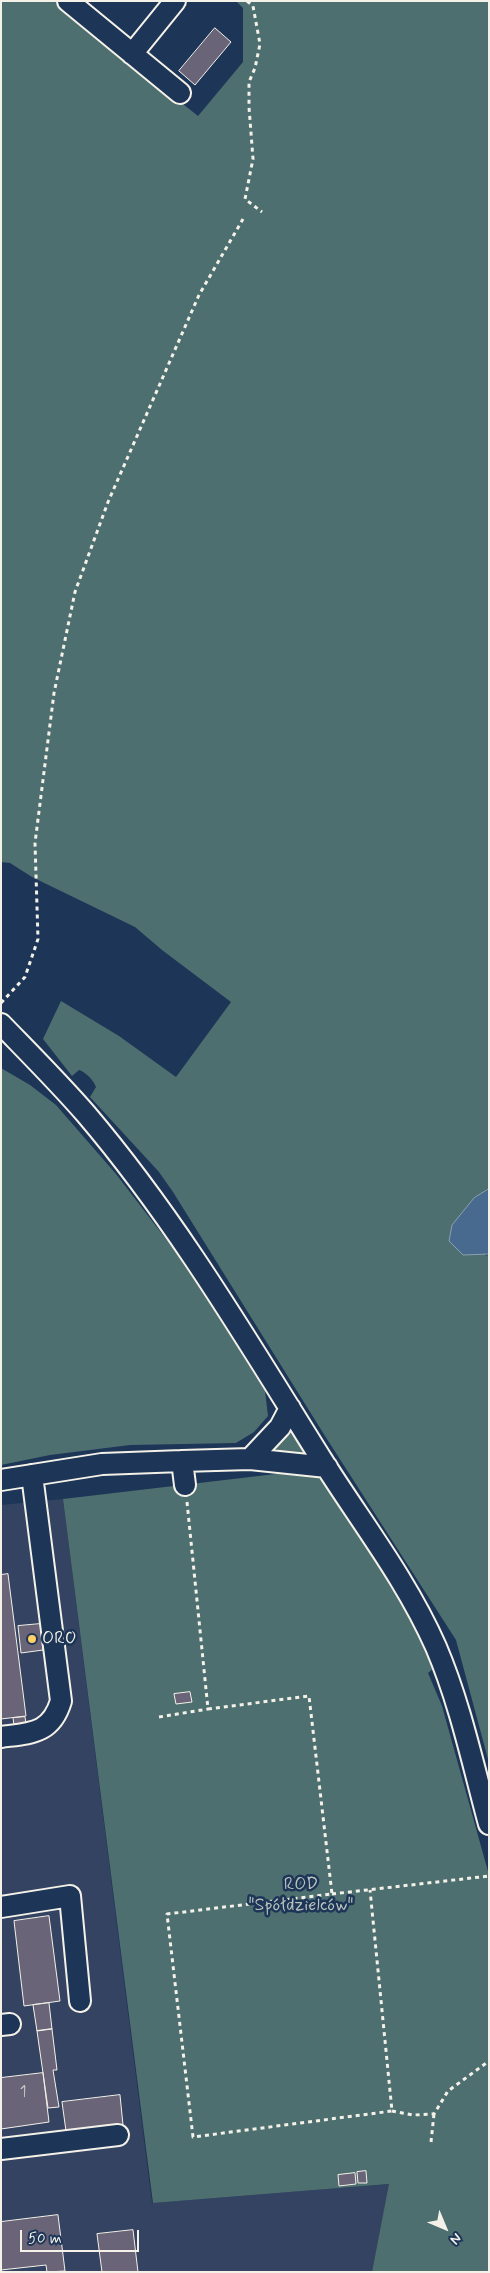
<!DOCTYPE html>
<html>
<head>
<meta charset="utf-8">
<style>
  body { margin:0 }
  #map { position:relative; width:490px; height:2273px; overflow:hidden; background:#1d3557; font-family:Mynerve,sans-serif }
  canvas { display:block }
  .frame { position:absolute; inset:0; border:2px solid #f4f1e8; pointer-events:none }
  .north { position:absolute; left:420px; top:2203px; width:50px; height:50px; -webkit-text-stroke:4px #1d3557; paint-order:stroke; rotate:135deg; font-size:14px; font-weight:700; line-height:20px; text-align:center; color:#f4f1e8 }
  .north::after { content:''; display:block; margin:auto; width:18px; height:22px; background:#f4f1e8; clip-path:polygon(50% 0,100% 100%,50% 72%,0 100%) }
  .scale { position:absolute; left:20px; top:2230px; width:119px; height:22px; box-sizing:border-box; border:2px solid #f4f1e8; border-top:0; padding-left:6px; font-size:15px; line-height:18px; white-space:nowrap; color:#f4f1e8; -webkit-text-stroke:4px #1d3557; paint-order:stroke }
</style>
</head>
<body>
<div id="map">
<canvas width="490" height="2273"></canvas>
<div class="frame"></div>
<div class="north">N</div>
<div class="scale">50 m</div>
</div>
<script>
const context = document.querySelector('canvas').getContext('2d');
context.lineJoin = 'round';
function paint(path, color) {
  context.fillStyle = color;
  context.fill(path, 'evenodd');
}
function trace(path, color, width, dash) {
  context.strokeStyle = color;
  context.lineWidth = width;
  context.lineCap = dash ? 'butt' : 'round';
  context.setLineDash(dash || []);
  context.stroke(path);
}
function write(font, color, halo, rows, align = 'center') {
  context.font = font + ' Mynerve,sans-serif';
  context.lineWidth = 5;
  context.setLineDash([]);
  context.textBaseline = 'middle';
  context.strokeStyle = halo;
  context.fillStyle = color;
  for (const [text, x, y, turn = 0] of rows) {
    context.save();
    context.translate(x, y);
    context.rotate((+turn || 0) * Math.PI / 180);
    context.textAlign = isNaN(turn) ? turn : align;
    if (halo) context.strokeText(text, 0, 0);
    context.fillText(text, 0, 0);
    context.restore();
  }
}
paint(new Path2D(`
  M63,1499L152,2203L390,2184L372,2272H1V1505Z`), '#344361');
paint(new Path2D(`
  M1,1H54L198,116L243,62V8L236,1H489V1189L474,1198L486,1256L489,1254V1763L456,1640L325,1436L173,1192L159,1172L90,1097L96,1087C94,1081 86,1072 79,1070L72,1076L43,1039L61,1001L119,1036L176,1077L231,1002L162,950L135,927L32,877L10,863L1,862Z
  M1,1068L30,1085L56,1105L116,1174L189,1269L265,1391L268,1416L254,1432L236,1443L130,1445L50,1455L1,1465Z
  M293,1424L314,1458L262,1454Z
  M301,1471L316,1473L325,1478L403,1603L435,1667L428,1673L442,1706L489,1875V2272H372L389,2184L153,2203L63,1499Z`), '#4e6f70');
const water = new Path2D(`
  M489,1189V1254L463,1255L449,1241L452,1225L474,1198Z`);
paint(water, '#476a8e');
trace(water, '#8ca0b2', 1);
const building = new Path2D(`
  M215,28L231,42L195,85L179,71Z
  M8,1574L26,1716L1,1719V1575Z
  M40,1624L43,1650L21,1653L18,1626Z
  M190,1692L192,1702L176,1704L174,1694Z
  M25,1717L26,1723L14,1725L13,1718Z
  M49,1916L60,2001L24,2006L14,1921Z
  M49,2003L52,2029L37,2031L33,2005Z
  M52,2029L57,2070H53L59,2107L48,2108L37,2031Z
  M43,2073L49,2122L1,2129V2078Z
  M120,2095L123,2125L66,2131L62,2102Z
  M366,2171L367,2183H358L357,2172Z
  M355,2173L356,2184L339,2186L338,2175Z
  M58,2215L65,2271L47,2272L46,2265L1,2270V2222Z
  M133,2230L138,2272H102L97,2234Z`);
paint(building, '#696478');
trace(building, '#f4f1e8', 1);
const minor = new Path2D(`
  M68,1L180,93
  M132,54L175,1
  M1,1024C30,1054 59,1083 86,1114C177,1221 248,1342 322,1460C361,1522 406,1579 436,1647C460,1703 473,1765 489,1824
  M250,1459L280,1427L290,1408
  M182,1461L185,1485
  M1,1480L102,1464L182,1461L250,1459L327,1467
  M1,1737C31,1733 51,1734 61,1701L32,1475
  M1,1907L70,1896L80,2001
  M1,2025L10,2024
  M1,2149L118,2135`);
trace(minor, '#f4f1e8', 24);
trace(new Path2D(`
  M247,1L253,6L260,44L255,68L249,82V107L253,159L245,199L262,212
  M1,1003L25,977L38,939L35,843L54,693L75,592L108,502L199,295L243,219
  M187,1502L208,1709L309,1696L332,1894L167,1914L193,2137L392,2111L370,1890
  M159,1717L208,1709
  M332,1894L489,1876
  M392,2111L413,2115L434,2114L448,2091L489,2061
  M431,2142L434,2114`), '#f4f1e8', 3, [4, 4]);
trace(minor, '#1d3557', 20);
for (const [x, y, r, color] of [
  [32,1639,5,"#ffd166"]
]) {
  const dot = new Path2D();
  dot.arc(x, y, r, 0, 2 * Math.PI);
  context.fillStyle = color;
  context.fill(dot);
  trace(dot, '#1d3557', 2);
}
write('15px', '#d1cecc', null, [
  ["1",23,2093]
]);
write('18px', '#f4f1e8', '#1d3557', [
  ["ORO",42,1639]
], 'left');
write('18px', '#bac4be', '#1d3557', [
  ["ROD",301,1885],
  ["\"Spółdzielców\"",301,1906]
]);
</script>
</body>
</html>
